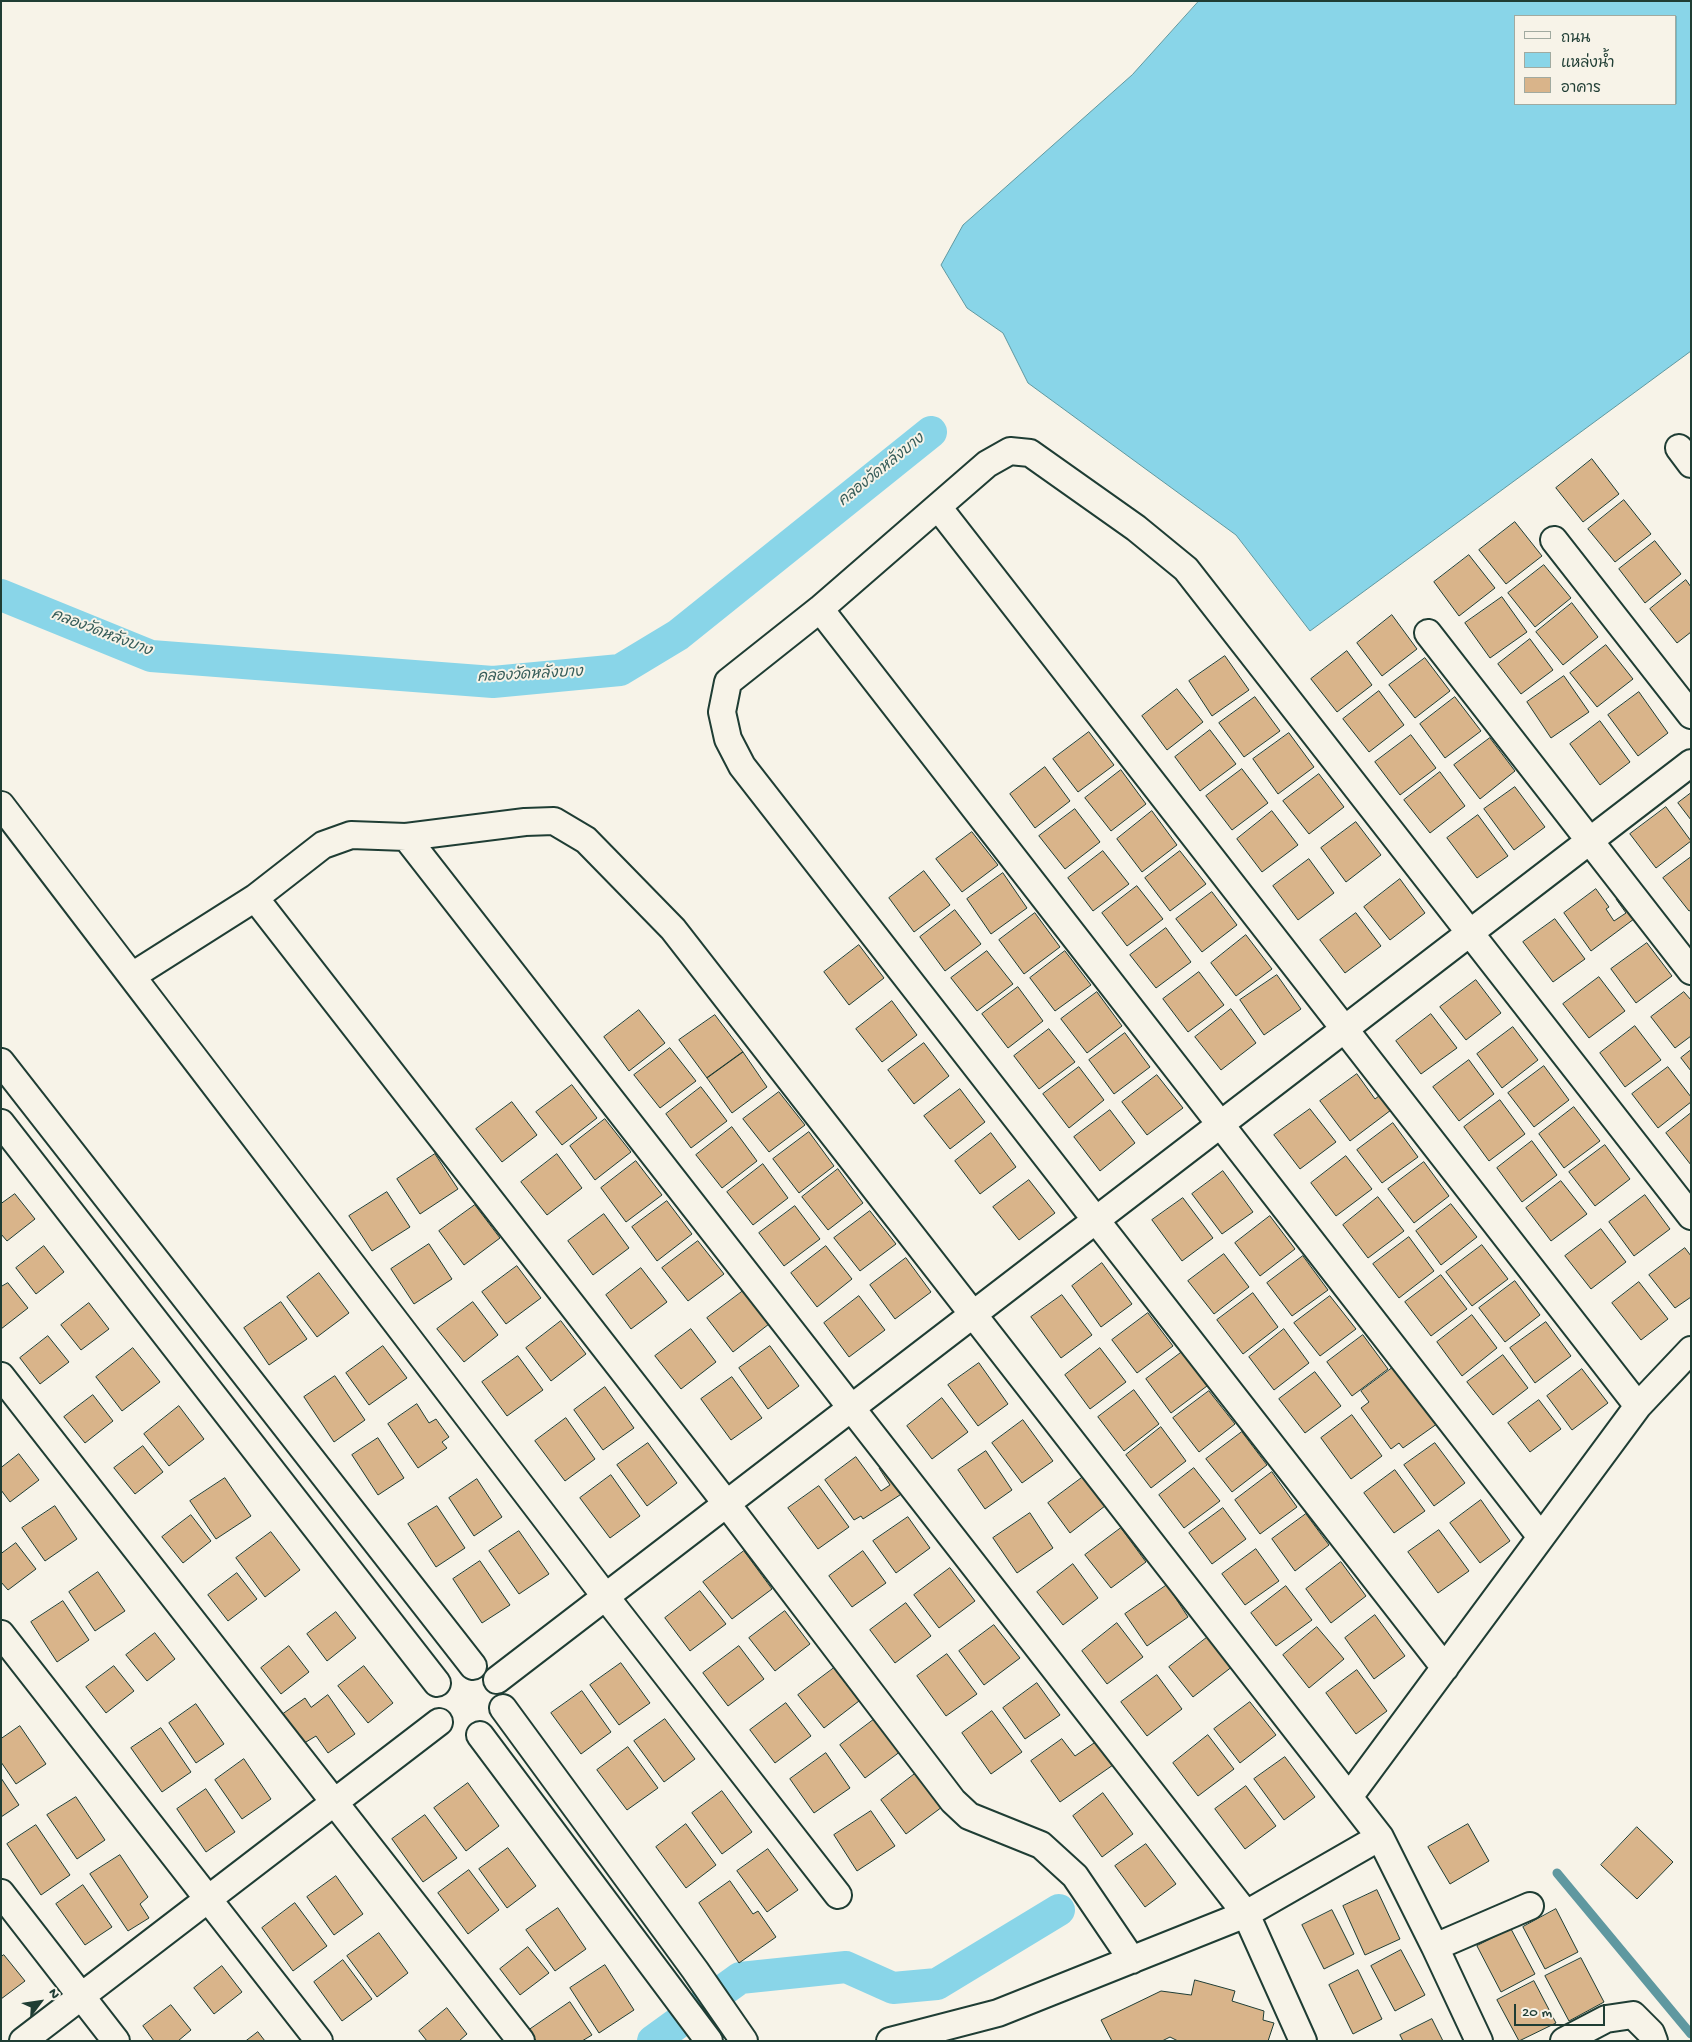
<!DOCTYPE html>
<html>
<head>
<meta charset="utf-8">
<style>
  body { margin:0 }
  #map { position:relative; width:1692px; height:2042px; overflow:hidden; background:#f7f3e8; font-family:"Gochi Hand","Playpen Sans Thai",sans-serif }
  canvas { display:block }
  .frame { position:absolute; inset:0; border:2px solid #1f3d34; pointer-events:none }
  .legend { position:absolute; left:1514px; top:15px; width:162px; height:90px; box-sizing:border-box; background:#f7f3e8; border:1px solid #a1aaa0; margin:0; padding:6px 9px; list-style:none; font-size:15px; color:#1f3d34 }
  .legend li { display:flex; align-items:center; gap:10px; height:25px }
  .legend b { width:25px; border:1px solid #a1aaa0 }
  .north { position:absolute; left:15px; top:1977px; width:50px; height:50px; -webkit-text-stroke:4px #f7f3e8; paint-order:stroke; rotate:59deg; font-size:14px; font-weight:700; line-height:20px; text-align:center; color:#1f3d34 }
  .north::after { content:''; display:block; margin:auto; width:18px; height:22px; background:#1f3d34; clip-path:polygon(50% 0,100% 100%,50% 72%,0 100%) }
  .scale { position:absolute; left:1514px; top:2004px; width:91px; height:22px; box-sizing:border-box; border:2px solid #1f3d34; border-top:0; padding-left:6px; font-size:15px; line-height:18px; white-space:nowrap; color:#1f3d34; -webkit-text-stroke:4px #f7f3e8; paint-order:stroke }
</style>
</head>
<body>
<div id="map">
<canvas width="1692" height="2042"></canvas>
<div class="frame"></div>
<ul class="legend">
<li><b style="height:6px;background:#f7f3e8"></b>ถนน</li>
<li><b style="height:14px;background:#89d5e8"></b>แหล่งน้ำ</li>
<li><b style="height:14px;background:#d9b48a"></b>อาคาร</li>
</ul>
<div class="north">N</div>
<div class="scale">20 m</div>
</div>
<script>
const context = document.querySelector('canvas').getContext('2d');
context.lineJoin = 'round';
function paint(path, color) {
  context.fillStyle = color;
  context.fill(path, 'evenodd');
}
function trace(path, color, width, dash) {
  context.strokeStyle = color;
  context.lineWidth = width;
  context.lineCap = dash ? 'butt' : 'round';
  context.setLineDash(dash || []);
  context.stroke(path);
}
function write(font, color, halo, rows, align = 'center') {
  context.font = font + ' "Gochi Hand","Playpen Sans Thai",sans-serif';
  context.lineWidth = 4;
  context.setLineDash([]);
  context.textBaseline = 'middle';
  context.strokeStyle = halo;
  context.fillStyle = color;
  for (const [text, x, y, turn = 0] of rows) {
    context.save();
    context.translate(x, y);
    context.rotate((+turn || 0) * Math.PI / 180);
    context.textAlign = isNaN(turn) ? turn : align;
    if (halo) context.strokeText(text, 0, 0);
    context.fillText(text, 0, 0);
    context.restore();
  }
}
const water = new Path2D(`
  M1199,1H1691V351L1310,631L1236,535L1028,383L1003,333L967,308L941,265L963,225L1132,75ZM1516,16H1676V104H1516Z`);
paint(water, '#89d5e8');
trace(water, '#5f98a0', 1);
trace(new Path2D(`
  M1557,1873L1691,2034`), '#5f98a0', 9);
trace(new Path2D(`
  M1,595L151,656L493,682L620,670L678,635L931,432
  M653,2041L740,1978L846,1967L893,1988L937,1984L1059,1910`), '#89d5e8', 32);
const building = new Path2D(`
  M1592,459L1619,494L1583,522L1556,488Z
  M1624,500L1651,534L1615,562L1588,529Z
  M1515,522L1542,556L1506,584L1479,550Z
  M1655,541L1681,574L1645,603L1619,569Z
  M1469,555L1495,588L1459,616L1434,582Z
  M1544,565L1571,598L1535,627L1508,593Z
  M1686,580L1691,587V632L1677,643L1650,609Z
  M1502,597L1527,632L1490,658L1465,623Z
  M1572,603L1598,637L1563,665L1536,632Z
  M1392,615L1417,649L1382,676L1357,643Z
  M1530,639L1553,670L1521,694L1498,664Z
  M1606,645L1633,679L1597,707L1570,673Z
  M1347,651L1372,685L1337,712L1311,679Z
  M1225,656L1249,690L1212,716L1189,681Z
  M1425,658L1450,691L1415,718L1389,685Z
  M1564,676L1589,712L1551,738L1527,702Z
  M1177,689L1203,722L1167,750L1142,716Z
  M1379,691L1404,725L1369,752L1343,719Z
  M1639,692L1668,733L1638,756L1608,715Z
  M1255,697L1280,731L1244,757L1219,723Z
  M1455,697L1481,731L1445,758L1420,724Z
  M1600,721L1630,762L1600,785L1570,744Z
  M1210,730L1236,764L1200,791L1175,757Z
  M1089,732L1114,765L1078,792L1053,759Z
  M1289,733L1314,767L1278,794L1253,759Z
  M1411,735L1436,768L1400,795L1375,762Z
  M1490,738L1515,771L1480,799L1454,765Z
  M1045,767L1070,801L1035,828L1010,794Z
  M1242,769L1268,803L1232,830L1206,796Z
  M1121,770L1146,804L1111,831L1085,798Z
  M1440,772L1465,806L1430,833L1404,800Z
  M1319,774L1344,807L1309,834L1283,801Z
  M1515,787L1545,827L1514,850L1484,809Z
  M1691,793V820L1678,803Z
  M1666,807L1691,841L1656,868L1630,834Z
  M1075,809L1100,842L1065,869L1039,836Z
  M1152,811L1177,845L1142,872L1117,839Z
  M1272,811L1298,845L1262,872L1237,839Z
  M1478,815L1508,856L1477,878L1447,838Z
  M1356,822L1381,855L1346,882L1321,848Z
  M972,832L998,865L962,892L936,859Z
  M1103,851L1129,884L1093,911L1068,878Z
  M1180,851L1206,884L1170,911L1145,878Z
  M1691,857V910L1689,911L1663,878Z
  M1309,859L1334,893L1298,920L1273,886Z
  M924,871L950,905L914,932L889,898Z
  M1003,873L1027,908L991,934L967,899Z
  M1400,879L1425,913L1390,940L1364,907Z
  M1137,886L1163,919L1127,946L1102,913Z
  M1596,889L1609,907L1606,909L1614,921L1626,913L1616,899L1622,894L1638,916L1591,951L1564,913Z
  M1212,892L1237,925L1202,952L1176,919Z
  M955,910L981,944L945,971L920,937Z
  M1035,913L1060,947L1024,974L999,940Z
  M1356,913L1381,946L1345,973L1320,940Z
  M1555,919L1585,959L1553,982L1523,942Z
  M1166,928L1191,962L1156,988L1130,955Z
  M1246,935L1272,969L1236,996L1211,963Z
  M1647,943L1672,976L1636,1003L1611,969Z
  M859,945L884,978L849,1005L824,972Z
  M987,951L1013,984L977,1011L951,978Z
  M1065,951L1091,985L1055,1011L1030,978Z
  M1199,972L1224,1005L1188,1032L1163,999Z
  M1277,975L1301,1009L1264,1035L1240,1000Z
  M1599,977L1625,1011L1589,1038L1563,1004Z
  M1476,980L1501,1013L1466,1040L1440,1007Z
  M1018,987L1043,1021L1008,1048L982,1014Z
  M1097,992L1122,1026L1087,1053L1061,1019Z
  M1684,992L1691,1000V1036L1675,1048L1651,1017Z
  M892,1001L917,1035L882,1062L856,1029Z
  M1231,1009L1256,1043L1221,1070L1195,1037Z
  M639,1010L665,1043L629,1071L604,1037Z
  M1431,1014L1457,1048L1421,1074L1396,1041Z
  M715,1015L743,1052L707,1078L679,1040Z
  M1635,1026L1661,1060L1625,1087L1600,1053Z
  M1513,1027L1538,1060L1502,1088L1477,1054Z
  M1049,1029L1075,1062L1039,1089L1014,1056Z
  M1125,1033L1150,1067L1114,1094L1089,1060Z
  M924,1043L949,1076L914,1104L888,1070Z
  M670,1048L696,1081L660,1108L634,1075Z
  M1691,1050V1071L1681,1058Z
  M743,1052L767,1087L732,1113L707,1078Z
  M1469,1060L1494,1094L1459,1121L1433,1087Z
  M1544,1066L1569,1100L1534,1127L1508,1093Z
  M1079,1067L1104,1100L1069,1128L1043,1094Z
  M1668,1067L1691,1097V1102L1658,1128L1632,1094Z
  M1357,1074L1375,1099L1384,1092L1395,1107L1350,1141L1320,1101Z
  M1157,1075L1183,1108L1147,1135L1122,1102Z
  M572,1085L597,1118L562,1145L536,1112Z
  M701,1087L727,1121L691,1148L666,1114Z
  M960,1089L985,1122L950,1149L924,1116Z
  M779,1092L805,1125L769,1152L743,1119Z
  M1500,1100L1525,1134L1489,1161L1464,1127Z
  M512,1102L537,1135L502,1162L476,1129Z
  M1574,1107L1600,1141L1564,1168L1539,1134Z
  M1310,1109L1336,1142L1300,1169L1274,1135Z
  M1110,1110L1135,1143L1100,1171L1074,1137Z
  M1691,1113V1165L1666,1133Z
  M605,1119L631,1152L595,1180L570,1146Z
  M1393,1123L1418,1157L1382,1183L1357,1150Z
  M732,1127L757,1161L722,1188L696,1155Z
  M809,1132L834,1166L799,1193L773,1159Z
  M991,1133L1016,1167L980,1194L955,1161Z
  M1532,1141L1557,1175L1522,1202L1497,1168Z
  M1605,1145L1630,1179L1595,1206L1569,1172Z
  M435,1154L458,1189L420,1214L397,1179Z
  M557,1154L582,1188L547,1215L521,1182Z
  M1346,1156L1372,1189L1336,1216L1311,1183Z
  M636,1161L662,1195L626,1222L601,1188Z
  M1424,1162L1449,1196L1414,1223L1388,1189Z
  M763,1164L788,1198L753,1225L727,1192Z
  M838,1169L863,1203L828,1230L802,1197Z
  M1223,1171L1253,1212L1222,1234L1192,1194Z
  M1029,1180L1055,1213L1019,1240L993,1207Z
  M1561,1181L1587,1214L1551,1241L1526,1208Z
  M387,1192L410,1227L372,1251L349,1216Z
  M15,1194L35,1219L7,1241L1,1234V1204Z
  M1645,1195L1670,1229L1634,1256L1609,1222Z
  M1378,1197L1404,1231L1368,1258L1343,1225Z
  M1183,1198L1213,1238L1182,1261L1152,1220Z
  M667,1201L692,1234L657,1261L632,1227Z
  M1451,1204L1477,1237L1441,1265L1416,1231Z
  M475,1205L500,1238L464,1265L439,1231Z
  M795,1206L820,1239L784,1266L759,1233Z
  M870,1211L896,1244L860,1271L834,1238Z
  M604,1214L629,1248L593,1275L568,1241Z
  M1270,1216L1295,1249L1260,1276L1235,1243Z
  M1601,1229L1626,1262L1591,1289L1565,1256Z
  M1409,1237L1434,1271L1399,1298L1373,1264Z
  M698,1241L724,1274L688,1301L662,1268Z
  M429,1244L452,1279L414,1304L391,1269Z
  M1482,1245L1508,1279L1472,1306L1446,1272Z
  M44,1246L64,1272L36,1294L16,1268Z
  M826,1246L852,1279L817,1307L791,1273Z
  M1685,1248L1691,1256V1297L1675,1308L1649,1275Z
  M1224,1254L1249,1287L1214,1314L1188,1281Z
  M1303,1256L1328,1290L1292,1316L1267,1283Z
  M906,1258L931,1292L895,1319L870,1285Z
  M1102,1263L1132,1304L1101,1327L1072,1286Z
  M517,1266L541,1298L506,1324L482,1292Z
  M641,1268L667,1302L631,1329L606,1295Z
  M319,1273L349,1313L317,1337L287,1297Z
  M1441,1275L1467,1309L1431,1336L1405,1302Z
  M1515,1281L1540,1315L1505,1342L1479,1308Z
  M1639,1282L1668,1319L1641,1340L1612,1303Z
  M8,1283L28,1308L1,1329V1287Z
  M743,1291L769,1324L733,1352L707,1318Z
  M1253,1293L1278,1327L1243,1354L1217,1320Z
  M1062,1295L1092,1335L1061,1358L1031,1317Z
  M859,1296L885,1330L849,1357L824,1323Z
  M1330,1296L1356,1329L1320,1356L1294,1323Z
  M281,1302L307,1339L269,1365L244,1328Z
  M473,1302L498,1335L464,1362L437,1329Z
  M89,1303L109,1329L81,1350L61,1325Z
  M1148,1313L1173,1346L1137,1373L1112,1340Z
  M1472,1315L1497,1348L1462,1376L1437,1342Z
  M561,1321L586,1354L551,1381L526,1348Z
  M1546,1322L1571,1356L1535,1383L1510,1348Z
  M691,1329L716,1362L681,1389L655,1356Z
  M1284,1329L1309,1363L1274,1390L1249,1357Z
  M1363,1335L1388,1369L1352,1396L1327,1362Z
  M48,1336L69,1362L40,1384L20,1358Z
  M383,1346L407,1378L369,1405L346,1373Z
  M770,1346L799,1386L768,1409L739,1368Z
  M133,1348L160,1382L122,1411L96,1377Z
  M1100,1348L1126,1382L1090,1409L1065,1375Z
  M1182,1352L1207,1386L1171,1413L1146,1379Z
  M1503,1355L1528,1388L1493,1415L1467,1382Z
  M518,1356L543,1390L507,1416L482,1382Z
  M979,1363L1008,1404L978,1426L948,1385Z
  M1399,1363L1441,1421L1403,1448L1399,1443L1391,1449L1361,1408L1369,1402L1361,1391Z
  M1582,1369L1608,1403L1572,1430L1547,1396Z
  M1315,1372L1341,1406L1305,1433L1279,1399Z
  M335,1376L365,1420L334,1442L304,1397Z
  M732,1377L762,1418L731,1440L701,1399Z
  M605,1387L634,1428L603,1450L574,1410Z
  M1134,1390L1159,1424L1124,1451L1098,1417Z
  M1209,1391L1235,1424L1199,1452L1173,1418Z
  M93,1395L113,1421L85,1443L64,1417Z
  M942,1398L968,1432L932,1459L907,1426Z
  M1539,1400L1561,1429L1530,1452L1508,1423Z
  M417,1404L429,1423L436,1419L449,1437L442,1442L447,1448L418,1468L388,1424Z
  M179,1406L204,1439L169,1466L144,1434Z
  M1352,1415L1382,1456L1351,1479L1321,1438Z
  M566,1418L595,1459L565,1481L535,1441Z
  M1023,1420L1053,1461L1022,1483L992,1443Z
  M1161,1427L1186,1461L1151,1488L1126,1455Z
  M1242,1432L1267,1465L1232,1492L1206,1459Z
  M378,1438L404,1478L378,1495L352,1455Z
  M648,1443L677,1483L647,1506L617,1465Z
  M1435,1443L1465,1483L1434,1506L1404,1465Z
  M143,1446L163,1472L135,1494L114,1468Z
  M986,1451L1012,1490L985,1509L958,1470Z
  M19,1454L39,1480L10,1502L1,1490V1468Z
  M856,1457L881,1491L890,1485L879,1468L888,1463L906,1491L863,1519L861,1516L854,1520L825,1480Z
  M1194,1468L1220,1501L1184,1528L1159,1495Z
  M1395,1470L1425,1511L1394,1533L1364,1493Z
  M1272,1472L1297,1507L1260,1534L1235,1500Z
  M611,1475L640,1516L610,1538L580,1498Z
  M1083,1477L1105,1506L1070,1533L1048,1503Z
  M225,1478L251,1516L216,1539L190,1501Z
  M477,1479L502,1517L474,1536L449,1498Z
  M819,1486L849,1527L818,1549L788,1508Z
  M1481,1500L1510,1541L1480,1563L1450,1523Z
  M55,1506L77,1539L45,1561L22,1528Z
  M437,1506L465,1548L436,1567L408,1524Z
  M1223,1508L1246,1539L1212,1564L1189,1533Z
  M1030,1513L1053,1548L1017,1573L993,1538Z
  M1306,1514L1329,1545L1295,1571L1272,1539Z
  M191,1515L211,1541L183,1563L162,1537Z
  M908,1517L930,1548L896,1573L873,1541Z
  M1121,1528L1146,1562L1111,1588L1085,1555Z
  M1439,1530L1469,1571L1438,1593L1408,1552Z
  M519,1531L549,1574L519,1594L489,1551Z
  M271,1532L300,1570L265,1597L236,1558Z
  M16,1543L36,1569L8,1590L1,1582V1554Z
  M1256,1549L1279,1581L1245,1605L1222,1574Z
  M744,1551L772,1589L732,1619L703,1582Z
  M863,1551L886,1583L852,1607L829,1576Z
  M480,1561L510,1605L482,1623L453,1579Z
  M1341,1562L1366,1596L1331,1623L1306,1589Z
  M1073,1564L1098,1598L1063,1625L1037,1592Z
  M950,1568L975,1601L939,1628L914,1595Z
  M98,1572L125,1611L95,1631L69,1592Z
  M237,1573L257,1599L228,1621L208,1595Z
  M1167,1585L1188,1617L1147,1646L1125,1614Z
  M1286,1586L1312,1620L1276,1646L1251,1613Z
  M700,1591L726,1624L690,1651L665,1618Z
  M63,1601L89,1640L57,1662L31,1622Z
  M906,1603L931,1636L895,1663L870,1630Z
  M785,1611L810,1644L775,1671L749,1638Z
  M336,1612L356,1638L327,1661L307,1634Z
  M1375,1615L1405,1656L1374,1679L1345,1638Z
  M1117,1623L1143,1657L1107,1684L1082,1651Z
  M994,1625L1020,1658L984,1685L959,1651Z
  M1317,1627L1344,1659L1309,1688L1283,1655Z
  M155,1633L175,1659L147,1681L126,1655Z
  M1209,1636L1233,1666L1193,1697L1169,1667Z
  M289,1646L309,1672L281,1694L261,1668Z
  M739,1646L764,1679L728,1706L703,1673Z
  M947,1654L977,1694L946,1716L917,1676Z
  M621,1663L650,1703L619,1725L590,1685Z
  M114,1666L134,1691L106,1713L86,1687Z
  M364,1666L393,1703L368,1723L338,1686Z
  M834,1668L859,1701L824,1728L798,1695Z
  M1357,1670L1387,1711L1356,1734L1326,1693Z
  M1157,1675L1182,1709L1147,1736L1121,1702Z
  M1037,1683L1060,1715L1025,1739L1003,1708Z
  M582,1691L611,1732L581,1754L551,1713Z
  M328,1695L355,1734L328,1753L316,1736L301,1745L281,1715L305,1698L311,1707Z
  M1250,1702L1276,1735L1240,1763L1214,1729Z
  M786,1703L811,1736L775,1763L750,1730Z
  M196,1704L224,1744L196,1763L169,1723Z
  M992,1711L1022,1752L991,1774L962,1733Z
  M876,1718L901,1751L865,1778L840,1745Z
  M665,1719L695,1759L664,1782L634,1741Z
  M20,1726L46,1764L16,1784L1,1762V1739Z
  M161,1728L191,1772L162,1792L131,1748Z
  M1208,1735L1234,1769L1198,1796L1173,1763Z
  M1062,1739L1075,1756L1097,1741L1113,1765L1060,1802L1031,1761Z
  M628,1747L658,1788L627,1810L597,1770Z
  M826,1753L850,1788L814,1813L790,1779Z
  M1285,1757L1315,1797L1284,1820L1254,1779Z
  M244,1759L271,1799L242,1819L215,1780Z
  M916,1773L942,1807L906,1834L881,1800Z
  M1,1778L19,1805L1,1817Z
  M468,1783L499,1826L466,1851L434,1808Z
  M1246,1786L1276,1826L1245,1849L1215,1809Z
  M206,1789L235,1832L206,1852L177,1809Z
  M722,1791L752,1832L722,1854L692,1813Z
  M1103,1793L1133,1834L1102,1857L1073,1816Z
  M76,1797L105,1840L77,1859L47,1815Z
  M871,1811L895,1846L857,1871L834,1835Z
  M425,1815L457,1858L423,1882L392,1839Z
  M686,1824L716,1865L686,1888L656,1847Z
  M1468,1824L1489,1861L1450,1884L1428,1847Z
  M36,1825L70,1875L41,1895L7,1844Z
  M1637,1827L1673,1862L1637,1899L1601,1865Z
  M1146,1844L1176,1884L1145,1907L1115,1866Z
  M508,1848L536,1886L507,1908L479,1869Z
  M768,1849L798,1890L767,1912L737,1871Z
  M120,1855L148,1897L140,1904L149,1918L128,1931L90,1874Z
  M469,1870L499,1910L468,1934L438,1893Z
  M336,1876L363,1914L334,1935L307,1897Z
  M730,1881L753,1914L758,1911L776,1937L739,1963L699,1903Z
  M83,1885L112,1927L85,1945L56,1904Z
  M1377,1890L1400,1939L1365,1955L1343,1906Z
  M295,1903L327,1946L293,1971L262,1928Z
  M558,1908L586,1949L555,1971L526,1930Z
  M1556,1909L1578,1952L1545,1969L1523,1927Z
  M1332,1910L1354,1954L1324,1969L1302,1925Z
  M1511,1929L1535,1974L1501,1992L1477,1946Z
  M379,1933L408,1973L377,1997L347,1956Z
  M528,1947L549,1973L520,1995L500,1969Z
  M1401,1950L1425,1995L1395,2011L1371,1966Z
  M4,1955L25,1981L1,1999V1957Z
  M1581,1958L1604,2002L1569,2021L1545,1976Z
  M343,1960L372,1999L342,2021L314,1982Z
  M605,1965L634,2010L599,2033L570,1988Z
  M222,1966L242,1992L214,2014L194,1988Z
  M1358,1970L1382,2019L1353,2034L1329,1985Z
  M1195,1980L1235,1991L1232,2001L1264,2011L1263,2020L1274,2023L1268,2041H1178L1170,2037L1162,2041H1112L1101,2020L1161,1991L1191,1995Z
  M1534,1981L1556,2023L1519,2041L1497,2000Z
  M570,2002L592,2035L582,2041H536L529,2030Z
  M171,2005L191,2030L178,2041H154L143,2026Z
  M447,2008L467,2034L459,2041H427L419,2031Z
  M1432,2019L1443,2041H1403L1400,2035Z
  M258,2032L265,2041H246Z`);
paint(building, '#d9b48a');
trace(building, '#1f3d34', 1);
const minor = new Path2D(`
  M1679,448L1691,464
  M938,507L1638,1406
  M1554,540L1691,715
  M820,609L1541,1537
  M1428,633L1691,971
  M1,805L605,1596L838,1895
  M406,837L1246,1914L1303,2041
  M255,898L726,1503L953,1801L969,1816L1041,1845L1075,1876L1132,1960
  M132,976L255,898L323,845L351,835L406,837L525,822L554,821L586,840L673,929L1380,1837L1435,1947L1479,2041
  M1,1062L473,1666
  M1,1123L437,1683
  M1,1376L521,2041
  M1,1634L319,2041
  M1445,1668L742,766L728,739L722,712L728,682L820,609L987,464L1010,451L1030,453L1136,528L1186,569L1691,1216
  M497,1680L1691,763
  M503,1708L695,1970L744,2041
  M480,1735L709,2041
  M1349,1797L1638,1406L1691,1350
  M1,1893L116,2041
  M1435,1947L1530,1906
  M23,2041L439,1722
  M890,2041L998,2013L1246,1914L1380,1837
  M1564,2041L1606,2019L1633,2015L1651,2033L1654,2041`);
trace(minor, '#1f3d34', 30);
trace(minor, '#f7f3e8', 26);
write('italic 15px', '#345b58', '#f7f3e8', [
  ["คลองวัดหลังบาง",882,471,-39],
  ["คลองวัดหลังบาง",101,634,21],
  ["คลองวัดหลังบาง",530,676,-3]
]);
</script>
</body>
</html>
